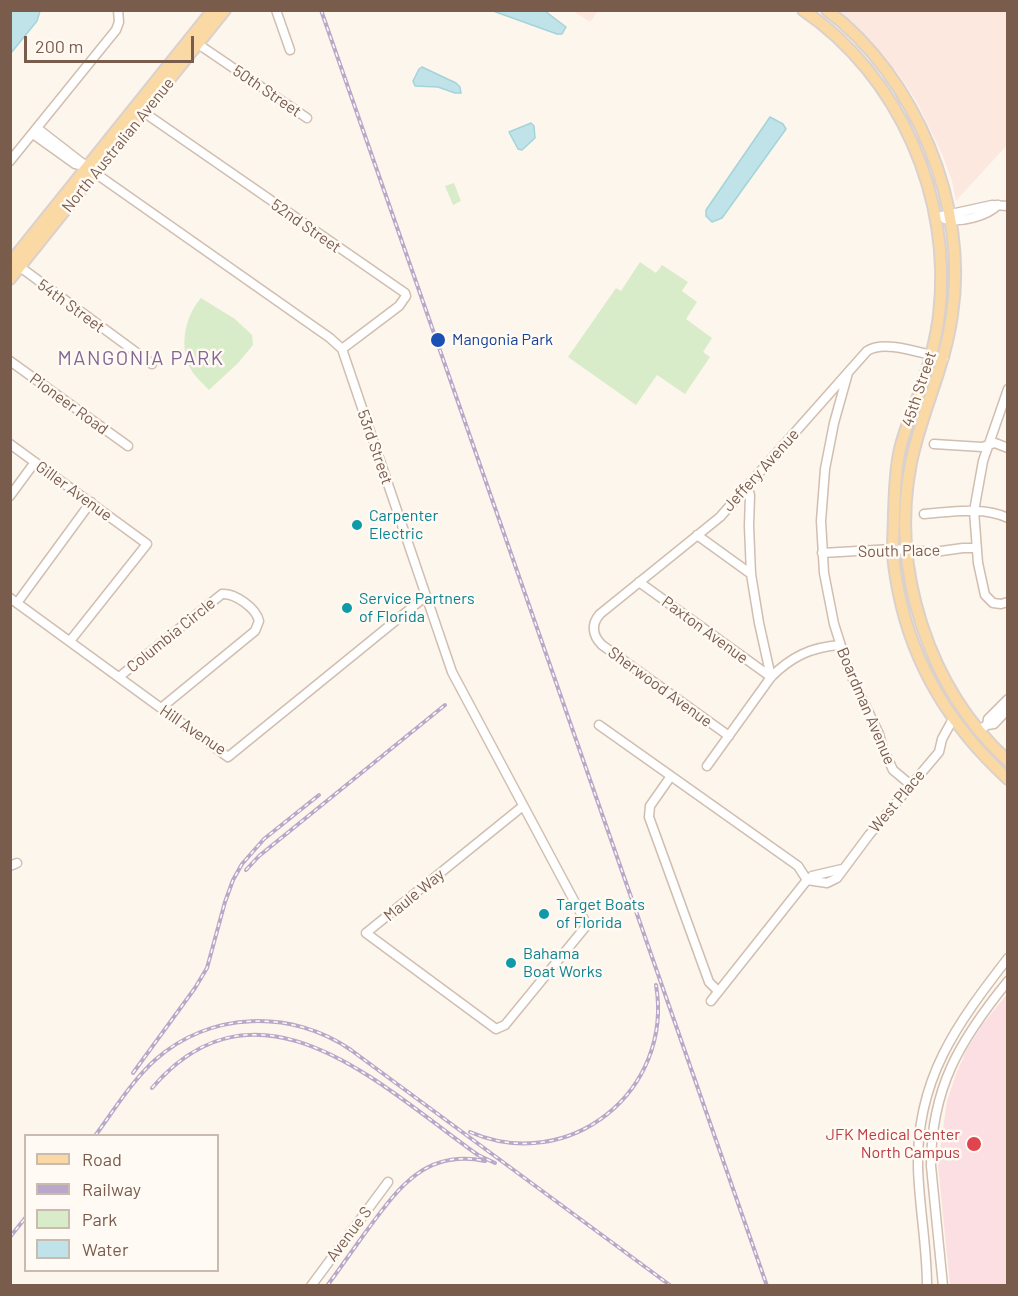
<!DOCTYPE html>
<html>
<head>
<meta charset="utf-8">
<style>
  body { margin:0 }
  #map { position:relative; width:1018px; height:1296px; overflow:hidden; background:#fdf6ec; font-family:Barlow,sans-serif }
  canvas { display:block }
  .frame { position:absolute; inset:0; border:12px solid #7a5c4d; pointer-events:none }
  .legend { position:absolute; left:24px; top:1134px; width:195px; height:138px; box-sizing:border-box; background:#fffaf3; border:2px solid #cabbb1; margin:0; padding:8px 10px; list-style:none; font-size:18px; color:#7a5c4d }
  .legend li { display:flex; align-items:center; gap:12px; height:30px }
  .legend b { width:30px; border:2px solid #cabbb1 }
  .scale { position:absolute; left:24px; top:36px; width:170px; height:27px; box-sizing:border-box; border:3px solid #7a5c4d; border-top:0; padding-left:8px; font-size:18px; line-height:21px; white-space:nowrap; color:#7a5c4d; -webkit-text-stroke:4px #fffaf3; paint-order:stroke }
</style>
</head>
<body>
<div id="map">
<canvas width="1018" height="1296"></canvas>
<div class="frame"></div>
<ul class="legend">
<li><b style="height:8px;background:#fbd9a5"></b>Road</li>
<li><b style="height:8px;background:#b9a8c9"></b>Railway</li>
<li><b style="height:16px;background:#d8ecc9"></b>Park</li>
<li><b style="height:16px;background:#bfe3e8"></b>Water</li>
</ul>
<div class="scale">200 m</div>
</div>
<script>
const context = document.querySelector('canvas').getContext('2d');
context.lineJoin = 'round';
function paint(path, color) {
  context.fillStyle = color;
  context.fill(path, 'evenodd');
}
function trace(path, color, width, dash) {
  context.strokeStyle = color;
  context.lineWidth = width;
  context.lineCap = dash ? 'butt' : 'round';
  context.setLineDash(dash || []);
  context.stroke(path);
}
function write(font, color, halo, rows, align = 'center') {
  context.font = font + ' Barlow,sans-serif';
  context.lineWidth = 5;
  context.setLineDash([]);
  context.textBaseline = 'middle';
  context.strokeStyle = halo;
  context.fillStyle = color;
  for (const [text, x, y, turn = 0] of rows) {
    context.save();
    context.translate(x, y);
    context.rotate((+turn || 0) * Math.PI / 180);
    context.textAlign = isNaN(turn) ? turn : align;
    if (halo) context.strokeText(text, 0, 0);
    context.fillText(text, 0, 0);
    context.restore();
  }
}
paint(new Path2D(`
  M573,11H598L590,22Z
  M838,11H1007V145L956,201L952,181L942,154L917,102L897,72L875,46Z`), '#fde8e0');
paint(new Path2D(`
  M1007,994V1285H950L938,1165L947,1101L956,1074L967,1049L982,1025Z`), '#fbdfe3');
paint(new Path2D(`
  M454,183L461,201L453,205L445,186Z
  M640,262L656,273L662,265L688,282L682,291L697,302L686,319L712,338L703,352L710,357L685,394L657,375L636,405L568,357L616,288L621,291Z
  M201,298L235,319L252,335L253,345L238,363L209,390C204,385 198,379 193,373C178,350 184,317 201,298Z`), '#d8ecc9');
const water = new Path2D(`
  M11,10L40,11L37,21L11,53Z
  M493,11H545L566,27L562,34H557Z
  M422,67L456,83L460,87L461,93H455L438,87L415,86L413,81L419,69Z
  M770,117L783,124L786,129L722,218L712,222L706,216V210Z
  M531,123L534,126L535,138L522,150L518,149L509,132Z`);
paint(water, '#bfe3e8');
trace(water, '#a5d3da', 1.5);
const minor = new Path2D(`
  M276,10L290,50
  M198,44L307,118
  M139,109L405,293L406,296L399,306L342,349
  M37,128L95,173L330,338L342,349L452,672L587,925L505,1025L496,1029L366,933L523,806
  M33,134L75,164L85,166
  M10,161L116,30L119,22L118,10
  M937,217L992,205L1008,206
  M945,219C961,223 987,216 998,205
  M20,267L152,364
  M10,361L128,446
  M848,373L834,423L825,469L821,521L824,573L834,624L849,671L879,734L883,748L893,770L911,785
  M1008,389L983,461L974,511L978,563L985,595L993,603L1001,604L1008,602
  M10,444L147,544L70,641
  M934,444L982,447L995,443L1008,448
  M747,486L750,495L749,526L751,574L759,623L771,677
  M10,496L35,462
  M924,514C950,512 983,506 1008,518
  M697,535L751,574
  M822,553L893,549L934,552L963,548H976
  M639,582L771,677
  M10,598L228,757L426,596
  M17,603L91,502
  M119,677L222,594C235,593 256,608 259,621L255,631L161,708
  M599,725L798,866L807,880
  M987,725L988,719L1008,699
  M979,730L987,725L994,724L1008,709
  M729,736L602,645C592,635 591,624 600,614L720,517L867,351C885,339 922,354 944,358
  M707,766L771,677C791,657 811,647 840,645
  M671,776L650,806L649,817L709,982L718,991
  M10,866L17,863
  M807,880L827,883L837,878L869,835L939,752L942,739L953,719
  M711,1001L807,880L812,876L842,869
  M311,1286L388,1182
  M927,1286C927,1246 919,1206 918,1167C916,1079 957,1024 1008,958
  M943,1286L931,1166C931,1088 960,1040 1008,981`);
const major = new Path2D(`
  M803,10C900,76 953,199 939,315C936,340 929,365 921,389C913,410 905,428 900,449C895,470 895,492 894,513C894,525 893,537 893,549C893,564 896,579 899,594C914,667 953,729 1008,779
  M827,10C916,77 969,206 952,315C945,367 921,413 911,463C890,569 928,688 1008,761
  M10,263L213,10
  M10,279L225,10`);
trace(minor, '#d1beb0', 11);
trace(major, '#dad1cd', 14);
trace(minor, '#fff', 8);
trace(major, '#fbd9a5', 10);
const rail = new Path2D(`
  M321,10L767,1286
  M246,870L259,856L445,705
  M133,1073L195,988L207,968L225,902L233,880L242,864L264,839L319,795
  M152,1088C259,963 383,1088 478,1155L495,1163
  M470,1132C569,1175 674,1091 656,985
  M95,1136C114,1110 132,1081 155,1060C210,1011 292,1009 351,1050L671,1286
  M10,1237L26,1217
  M327,1286C341,1267 354,1248 368,1229C399,1187 426,1149 485,1161`);
trace(rail, '#b9a8c9', 4);
trace(rail, '#fffaf3', 1.5, [4.5]);
for (const [x, y, r, color] of [
  [438,340,8,"#1a4fb4"],
  [357,525,6,"#0f9aa8"],
  [347,608,6,"#0f9aa8"],
  [544,914,6,"#0f9aa8"],
  [511,963,6,"#0f9aa8"],
  [974,1144,8,"#e0444e"]
]) {
  const dot = new Path2D();
  dot.arc(x, y, r, 0, 2 * Math.PI);
  context.fillStyle = color;
  context.fill(dot);
  trace(dot, '#fffaf3', 2);
}
write('16px', '#7a5c4d', '#fffaf3', [
  ["50th Street",267,91,34],
  ["North Australian Avenue",118,145,-51],
  ["52nd Street",306,226,35],
  ["54th Street",71,306,36],
  ["45th Street",919,389,-72],
  ["Pioneer Road",69,404,36],
  ["53rd Street",375,447,71],
  ["Jeffery Avenue",761,470,-48],
  ["Giller Avenue",74,491,36],
  ["South Place",899,551,-1],
  ["Paxton Avenue",705,630,36],
  ["Columbia Circle",171,635,-39],
  ["Sherwood Avenue",660,687,36],
  ["Boardman Avenue",866,706,67],
  ["Hill Avenue",193,730,34],
  ["West Place",897,801,-50],
  ["Maule Way",414,895,-39],
  ["Avenue S",349,1234,-53]
]);
write('16px', '#164399', '#fffaf3', [
  ["Mangonia Park",452,340]
], 'left');
write('16px', '#0d838f', '#fffaf3', [
  ["Carpenter",369,516],
  ["Electric",369,534],
  ["Service Partners",359,599],
  ["of Florida",359,617],
  ["Target Boats",556,905],
  ["of Florida",556,923],
  ["Bahama",523,954],
  ["Boat Works",523,972]
], 'left');
write('16px', '#be3a42', '#fffaf3', [
  ["JFK Medical Center",960,1135],
  ["North Campus",960,1153]
], 'right');
context.letterSpacing = '1.5px';
write('20px', '#846695', '#fffaf3', [
  ["MANGONIA PARK",141,358]
]);
context.letterSpacing = '0px';
</script>
</body>
</html>
